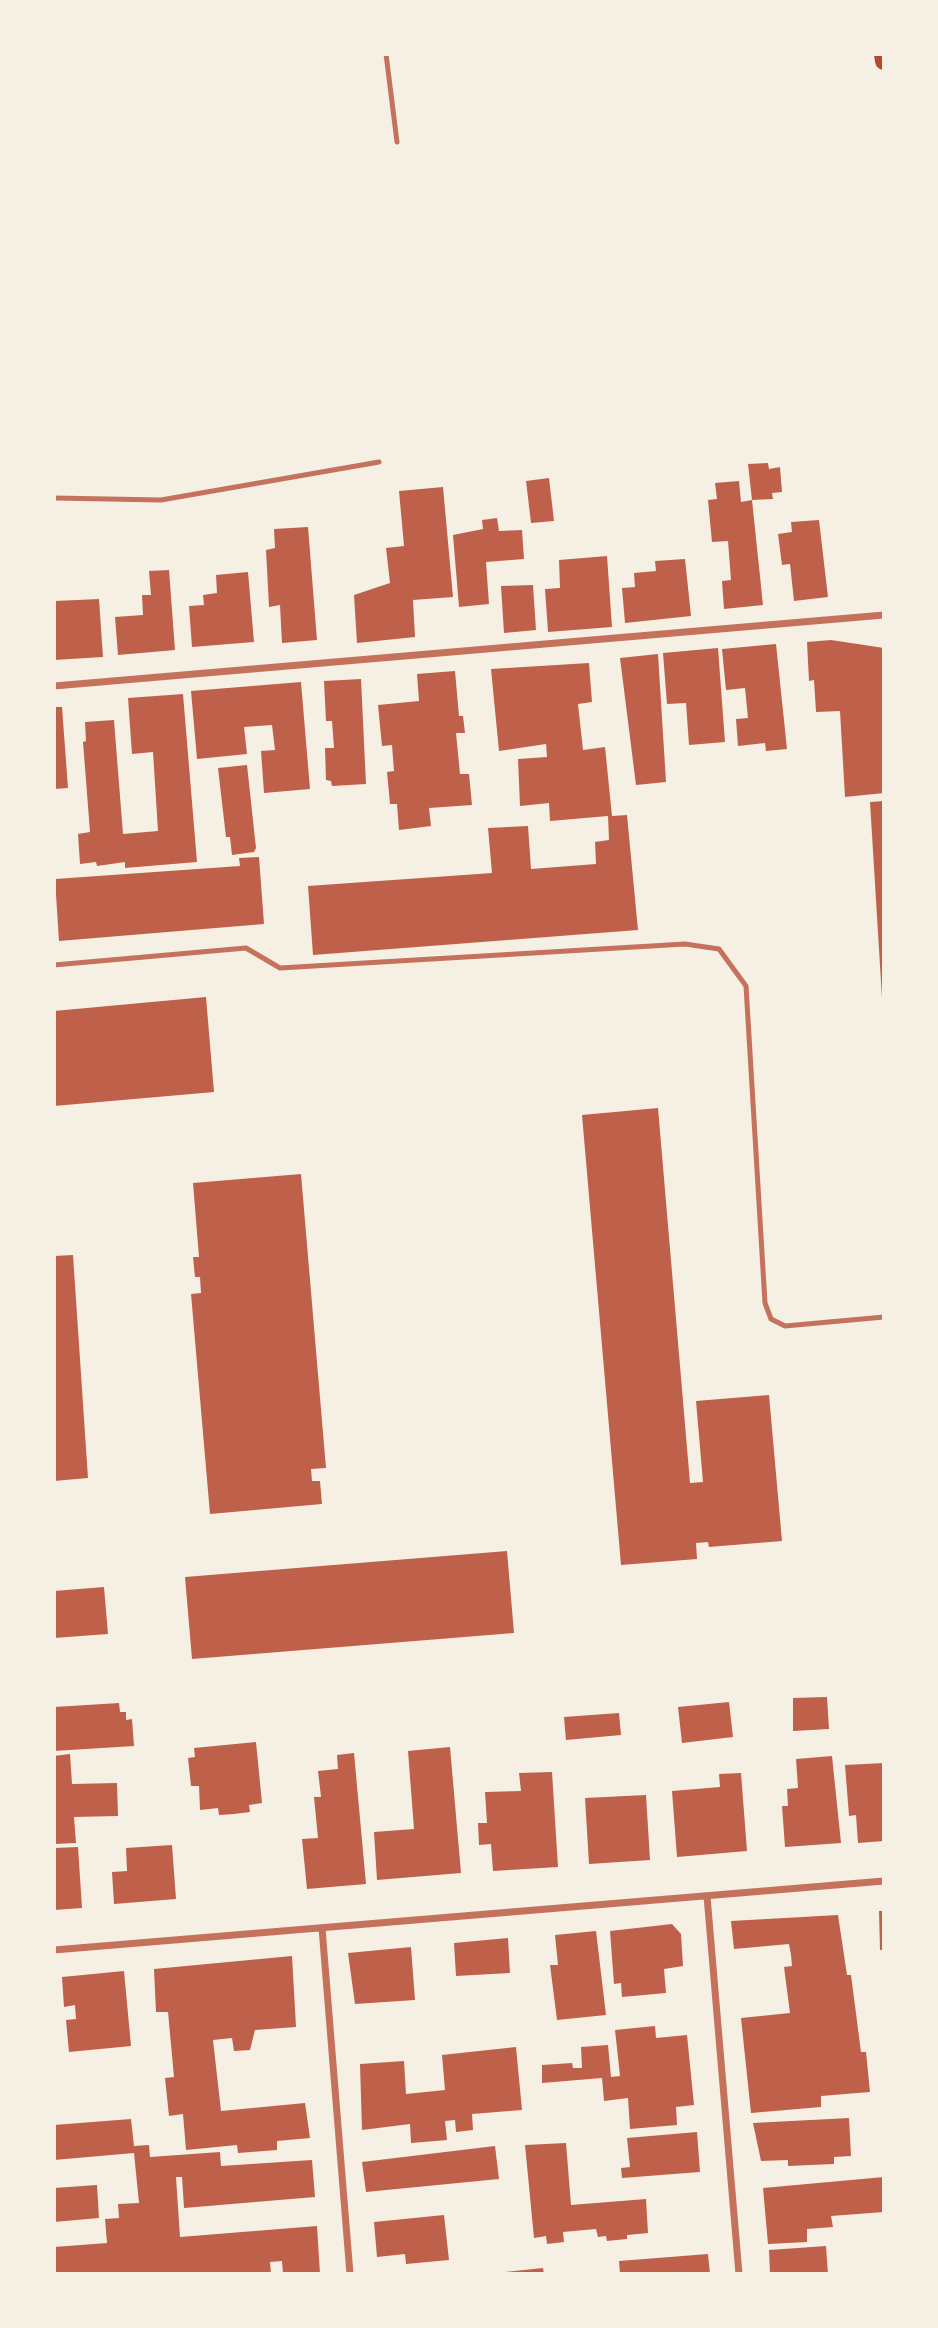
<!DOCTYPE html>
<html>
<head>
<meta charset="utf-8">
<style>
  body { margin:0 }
  #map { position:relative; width:938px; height:2328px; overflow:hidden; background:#f6efe4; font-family:Lato,sans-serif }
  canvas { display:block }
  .frame { position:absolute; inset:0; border:56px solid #f6efe4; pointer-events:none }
</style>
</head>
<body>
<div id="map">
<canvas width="938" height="2328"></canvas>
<div class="frame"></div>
</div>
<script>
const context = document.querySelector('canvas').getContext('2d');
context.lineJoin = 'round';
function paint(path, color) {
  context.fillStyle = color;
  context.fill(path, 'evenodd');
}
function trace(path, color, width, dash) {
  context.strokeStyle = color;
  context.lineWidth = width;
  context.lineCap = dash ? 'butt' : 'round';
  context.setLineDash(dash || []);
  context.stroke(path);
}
paint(new Path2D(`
  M768,463L769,469L780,467L782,492L772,493L773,499L752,500L763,605L724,609L722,581L731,580L728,541L712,542L708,500L717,499L715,483L739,481L741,502L752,500L748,464Z
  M549,478L554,521L531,523L526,481Z
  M443,487L453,597L413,600L415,637L357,643L354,595L390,583L386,548L404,546L399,491Z
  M497,518L499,531L522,530L524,559L486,562L489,604L459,607L453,535L483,529L482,520Z
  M819,520L828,597L794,601L790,564L782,565L778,534L792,532L791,522Z
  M308,527L317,640L282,643L280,605L269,607L266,550L275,548L274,529Z
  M607,556L612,627L548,632L545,589L560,588L559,560Z
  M685,559L691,616L625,623L622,588L635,587L634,573L656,571L655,561Z
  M169,570L175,650L118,655L115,617L143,615L142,595H151L149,571Z
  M248,572L254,642L192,647L189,606L204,605L203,595L217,593L216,575Z
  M533,585L536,630L504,633L501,586Z
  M99,599L103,657L54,660L55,601Z
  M831,640L884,648V793L845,797L840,711L816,712L814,680L809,681L807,642Z
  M776,644L787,749L766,751L765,743L738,746L736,719L748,718L745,688L726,690L722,649Z
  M718,648L725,742L689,745L686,703L667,704L663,653Z
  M658,654L666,782L636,785L620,658Z
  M589,663L592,702L578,704L583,750L605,747L612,816L627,815L638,930L313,955L308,886L492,873L488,828L528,826L531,869L596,864L595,842L609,840L608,816L550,821L549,803L520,806L518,759L547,757L546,744L499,751L491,669Z
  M455,671L459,716H463L465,733H456L460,774H469L472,805L429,808L431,826L399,830L397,804H390L387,772L394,771L392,745L382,746L378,705L419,701L417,674Z
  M361,679L366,784L332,786L331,781L326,780L325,748H334L332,721H326L324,681Z
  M301,682L310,789L264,793L261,751L275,750L272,725L244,727L247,754L197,759L191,691Z
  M183,694L197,862L125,868V862L97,866L96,862L80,864L78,834L90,832L83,742L86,741L85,722L114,720L123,834L158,831L153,752L132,754L128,698Z
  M54,707H62L68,788L54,789Z
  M247,765L256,848L254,852L232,855L230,837H226L218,768Z
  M884,801V998H882L870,802Z
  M259,857L264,924L59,941L55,879L240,866L239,858Z
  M206,997L214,1092L54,1106V1011Z
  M658,1108L690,1483L703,1482L696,1401L769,1395L782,1541L709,1547L708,1542L696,1543L697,1559L621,1565L582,1115Z
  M301,1174L326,1468L311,1469L312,1481H320L322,1504L210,1514L191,1294L201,1293L200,1277H195L193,1257H199L193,1183Z
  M73,1255L88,1478L54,1481V1256Z
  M507,1551L514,1633L192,1659L185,1577Z
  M104,1587L108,1634L54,1638V1591Z
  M827,1697L829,1729L793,1731V1698Z
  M729,1702L733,1737L682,1743L678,1707Z
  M119,1703L120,1712H126V1720L132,1719L134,1746L54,1751V1707Z
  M619,1713L621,1735L566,1740L564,1717Z
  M256,1742L262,1803L249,1805L250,1812L234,1814L219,1815L218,1808L200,1810L199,1786H191L188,1758L195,1757L194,1748Z
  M450,1747L461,1873L377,1880L374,1832L414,1829L408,1751Z
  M354,1753L366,1884L307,1889L302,1839L318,1838L314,1797H321L318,1771L338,1769L337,1755Z
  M70,1754L72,1784L117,1783L118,1816L74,1817L76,1843L54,1844V1756Z
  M832,1756L841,1843L785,1847L782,1806H788L787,1789L798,1788L796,1759Z
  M884,1763V1841L858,1843L856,1815L849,1816L845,1765Z
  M552,1772L558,1867L493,1871L491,1844L479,1845L478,1823H487L485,1792L521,1791L519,1773Z
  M741,1773L747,1851L677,1857L672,1791L720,1787L719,1774Z
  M646,1795L650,1860L589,1864L585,1798Z
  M172,1845L176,1899L114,1904L112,1872L127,1871L126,1848Z
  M78,1847L82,1908L54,1910V1848Z
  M879,1911H884V1950H880Z
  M838,1915L847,1975H851L861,2052H866L870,2092L821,2096V2107L751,2113L741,2018L790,2013L784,1967L792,1966L791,1955L789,1944L734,1949L731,1921Z
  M672,1924L681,1934L683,1966L664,1969L666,1993L622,1997L621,1983L614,1984L610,1931Z
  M596,1931L606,2015L557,2020L550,1965H558L555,1935Z
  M508,1938L510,1973L456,1976L454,1943Z
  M411,1947L415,2000L355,2004L348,1953Z
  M292,1956L296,2027L255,2030L250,2050L234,2051L232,2038L213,2040L221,2111L305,2103L310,2138L277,2141V2150L238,2153L237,2145L186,2150L183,2114L169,2116L165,2078L174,2077L168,2012H156L154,1969Z
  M124,1971L131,2046L69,2052L66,2020L76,2019L75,2005L64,2007L62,1977Z
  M655,2026L656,2038L687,2035L694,2105L676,2107L677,2125L630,2129L628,2098L604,2101L602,2078L542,2083V2065L572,2063L573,2068H582L581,2047L608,2045L611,2077L620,2076L615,2030Z
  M516,2047L522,2110L472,2114L473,2130L456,2132L455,2120L445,2121L447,2140L411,2143L410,2124L362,2130L360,2064L404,2061L406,2094L445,2090L442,2055Z
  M849,2118L851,2156L834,2157V2164L788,2166V2160L761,2161L753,2123Z
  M131,2119L134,2146L149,2145L150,2157L220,2152L221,2166L312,2160L315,2197L184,2208L182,2177H176L180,2237L317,2226L320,2274H283L282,2261L270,2262L271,2274H54V2247L107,2243L105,2219L119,2218L118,2204L139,2203L134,2153L54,2160V2125Z
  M697,2132L700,2172L622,2178L621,2168L630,2167L627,2138Z
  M566,2143L571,2205L646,2199L648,2233L627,2235V2239L607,2241L606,2236L598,2237L596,2229L563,2232L564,2242L547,2244L546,2236L534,2238L525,2145Z
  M495,2146L499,2179L366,2192L362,2162Z
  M884,2177V2212L831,2216L833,2227L807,2229V2242L768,2244L763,2188Z
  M97,2185L99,2218L54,2222V2188Z
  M444,2215L449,2260L406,2264L405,2254L377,2257L374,2222Z
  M826,2246L828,2274H770L769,2250Z
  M708,2254L710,2274H620L619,2261Z
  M543,2268L544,2274H505V2272Z`), '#bf614a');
trace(new Path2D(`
  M386,54L397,142
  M54,498L161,500L379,462
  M54,965L246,948L280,968L685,944L719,949L746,986L765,1303L771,1319L785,1326L884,1317`), '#c5725c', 5);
trace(new Path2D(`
  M54,686L884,615
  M707,1896L739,2274
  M322,1928L350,2274
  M54,1950L884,1881`), '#c5725c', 7);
trace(new Path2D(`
  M883,54L884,61`), '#b5482f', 18);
</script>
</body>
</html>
